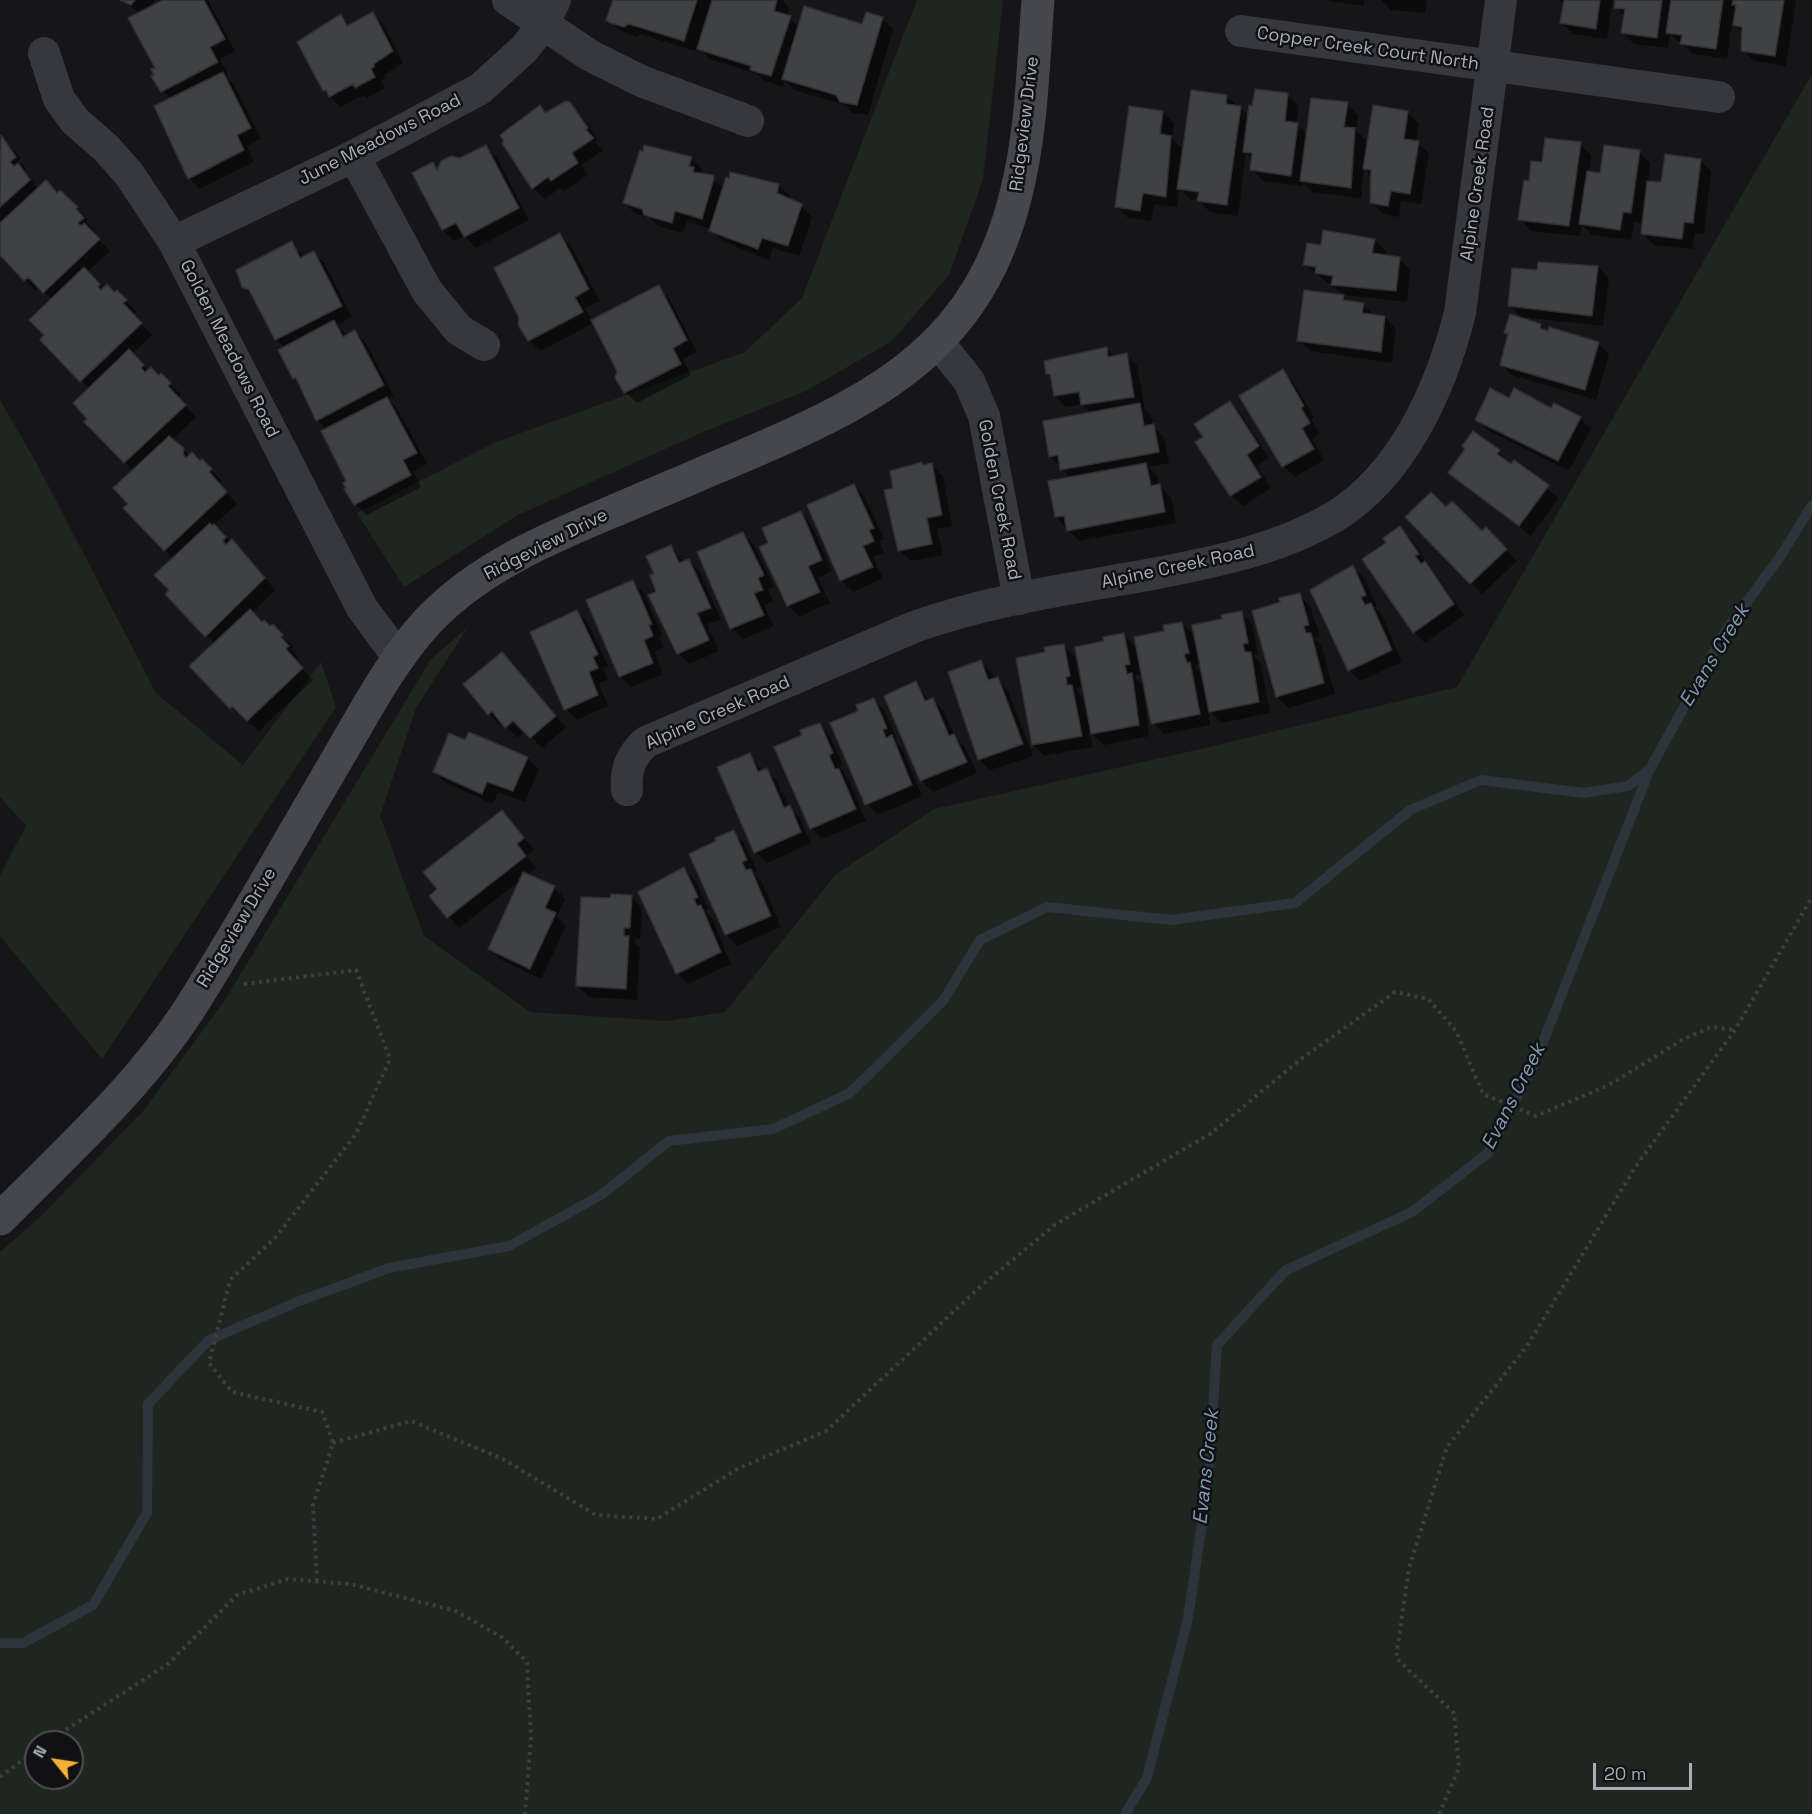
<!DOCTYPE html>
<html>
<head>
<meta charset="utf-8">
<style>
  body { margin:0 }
  #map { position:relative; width:1812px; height:1814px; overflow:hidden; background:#161618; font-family:"Space Grotesk",sans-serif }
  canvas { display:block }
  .north { position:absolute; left:24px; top:1730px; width:60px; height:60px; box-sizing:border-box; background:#111113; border:2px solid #4d4f55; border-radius:50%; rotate:300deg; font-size:16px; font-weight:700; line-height:24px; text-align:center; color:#a8adb8 }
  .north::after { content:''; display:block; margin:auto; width:21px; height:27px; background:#f2b134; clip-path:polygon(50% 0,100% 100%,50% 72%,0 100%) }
  .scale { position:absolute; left:1593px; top:1763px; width:99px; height:27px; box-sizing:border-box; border:3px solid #a8adb8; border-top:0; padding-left:8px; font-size:18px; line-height:21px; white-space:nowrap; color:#a8adb8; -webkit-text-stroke:4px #111113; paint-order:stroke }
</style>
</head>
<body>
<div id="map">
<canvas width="1812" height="1814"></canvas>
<div class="north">N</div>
<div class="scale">20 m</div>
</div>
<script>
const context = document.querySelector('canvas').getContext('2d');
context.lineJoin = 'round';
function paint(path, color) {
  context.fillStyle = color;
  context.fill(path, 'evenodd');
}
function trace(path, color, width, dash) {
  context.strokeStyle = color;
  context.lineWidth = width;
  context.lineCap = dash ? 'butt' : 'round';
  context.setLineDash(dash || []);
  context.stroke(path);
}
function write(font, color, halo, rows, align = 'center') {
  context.font = font + ' "Space Grotesk",sans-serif';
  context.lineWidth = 5;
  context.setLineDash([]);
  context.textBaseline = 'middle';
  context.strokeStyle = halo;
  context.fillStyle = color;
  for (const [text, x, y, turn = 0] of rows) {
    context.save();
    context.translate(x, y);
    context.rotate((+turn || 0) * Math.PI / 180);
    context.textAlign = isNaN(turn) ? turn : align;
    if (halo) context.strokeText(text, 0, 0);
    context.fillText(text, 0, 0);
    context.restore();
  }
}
paint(new Path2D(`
  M917,0H1003L983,179L949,275L892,341L806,391L701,433L518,515L404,587L357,513L496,442L745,352L802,298Z
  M1812,74V1814H0V1252L41,1216L144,1110L225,1000L431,659L468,627L416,708L380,816L424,936L530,1012L666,1021L725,1012L836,874L934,809L1214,746L1457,687ZM36,1742H72V1778H36Z
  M0,400L37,464L156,693L243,765L321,662L336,707L102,1059L0,936V875L26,826L0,797Z`), '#1e261f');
paint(new Path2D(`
  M122,0H155L147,10L166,0H208L235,51L220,59L228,74L224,76L234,85L261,139L247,146L254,162L200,189L189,178L172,99L163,91L140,14Z
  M613,0H782L789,8L787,16L799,26H863L882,18L893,29L868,115L853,113L845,105L794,90L785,80L783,87L763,80L757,74L710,59L697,46L695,51L640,34L636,37L619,30L608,19Z
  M1328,0H1364V6L1330,1Z
  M1381,0H1427L1425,13L1391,10Z
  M1559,0H1613L1607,39L1573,34L1562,23L1564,5Z
  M1617,0H1796L1786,66L1754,61L1743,50V34L1732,22L1727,59L1693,54L1670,34L1668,48L1634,44L1623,33L1625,17L1616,7Z
  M372,14L384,25L403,63L384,75L385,78L381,80L385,88L367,98L364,95L341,107L324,91L299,43L341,16L351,26Z
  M1288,95L1299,106L1296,124L1308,134L1347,104L1358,115L1356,131L1366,140L1365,149L1407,112L1419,123L1416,142L1429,153L1421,204L1401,201L1399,217L1383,214L1372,203V177L1364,168L1361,198L1312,192L1303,182L1302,186L1263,181L1252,170L1253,160L1246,153L1238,216L1210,212L1199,201L1190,199L1179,188L1177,207L1154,204L1151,221L1128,218L1117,207L1130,107L1163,112L1174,123L1172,138L1184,151L1226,96L1249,116Z
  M569,104L581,115L598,140L595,142L603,150L582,165L588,175L564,191L560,188L545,199L533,188L540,107L547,114Z
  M1,137L21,158L18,161L26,169L24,171L38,189L58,194L60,192L88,219L86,221L94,230L91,232L110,251L87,272L104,290L114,294L117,292L137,312L133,315L152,335L132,354L149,371L159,378L161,375L181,395L178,398L196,417L172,440L190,456L200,463L202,461L222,481L219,484L237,504L213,526L243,552L275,590L252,613L263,624L272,626L293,647L291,649L299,658L295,661L313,680L259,731L231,707L215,644L171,590L174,559L125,508L130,504L134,471L86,422L90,419V389L42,340L46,335L52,300L39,287L36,291L0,253Z
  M1580,144L1591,155L1589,173L1601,174L1639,151L1650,163L1648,183L1662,184L1700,160L1711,171L1704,234L1695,233L1693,249L1654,245L1643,234L1644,224L1634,222L1631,240L1592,235L1582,225L1580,236L1531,231L1520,219L1530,183L1543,164Z
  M485,147L497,158L529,220L476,248L464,236L454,241L443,230L414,174L432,164L438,170Z
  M645,147L692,159L703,170L701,175L712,177L724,189L779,185L790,196L789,200L801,206L812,217L799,256L773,248L769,260L722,241L711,229L687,221L683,233L657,226L650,218L636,214L625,203Z
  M560,235L571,246L600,301L585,308L592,321L658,287L669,298L697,352L683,359L691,375L637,403L625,392L619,371L594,323L541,351L525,336L519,320Z
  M1375,240L1386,251L1385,257L1399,259L1410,270L1407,302L1344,295L1305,265L1322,247Z
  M291,243L304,258L314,253L325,264L352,317L337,325L347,336L355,332L366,343L394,396L388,399L398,410L427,464L413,471L421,487L367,515L350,499L348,482L327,430L317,420L306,400L285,348L276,339L254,298L243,287Z
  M1561,263L1598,267L1609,278L1603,326L1521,317L1510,305L1539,272L1561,266Z
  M1343,296L1349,303L1363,304L1375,316L1385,317L1396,329L1392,363L1310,351L1299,340Z
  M1541,325L1549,334L1598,343L1609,354L1596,400L1512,375L1501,364L1509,336L1506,332Z
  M1107,349L1115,357L1126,355L1137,366L1145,409L1151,416L1153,426L1164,437L1169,463L1148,467L1157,476L1159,485L1171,497L1176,523L1079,541L1056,517L1071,479L1050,456L1091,413L1082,404L1066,407L1055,396L1053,378L1048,373Z
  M1282,371L1293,382L1314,417L1311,419L1320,434L1312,439L1324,460L1295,477L1283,466L1241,396Z
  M1510,400L1580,418L1591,429L1569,471L1488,430L1477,419Z
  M1230,403L1241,414L1269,458L1257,466L1271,488L1243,506L1231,495L1205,438Z
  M1499,451L1508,464L1511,466L1514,462L1559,498L1531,536L1450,473Z
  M931,465L943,476L952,526L937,529L943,555L911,561L899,550L895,489Z
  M854,486L865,497L884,539L880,541L884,552L873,557L883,578L853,592L842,580L809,506Z
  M1446,509L1482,533L1486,529L1517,561L1482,594L1407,517Z
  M800,512L811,524L832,571L818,578L830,603L799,617L788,605L770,544Z
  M1400,528L1411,539L1464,615L1425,643L1414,632L1388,543Z
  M743,533L754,545L774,586L768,589L773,601L764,605L774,626L743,639L732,628Z
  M671,546L684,563L689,561L700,572L721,620L707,624L719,651L689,664L678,653L656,575Z
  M1353,567L1364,578L1377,606L1374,607L1382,615L1402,662L1360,681L1349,670Z
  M633,582L644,593L662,635L659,636L663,647L655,652L663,674L631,687L620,676Z
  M1299,595L1310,606L1320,636L1314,638L1321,645L1335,694L1288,708L1277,697Z
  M577,612L588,623L608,666L603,668L608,680L599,683L608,706L577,720L566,709Z
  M1241,613L1252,624L1258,654L1253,655L1261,664L1270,713L1221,723L1208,709L1210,725L1164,734L1153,723L1147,693H1144L1149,736L1104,745L1089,731L1093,747L1044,756L1033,745L1047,653L1064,646L1075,657L1081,687L1076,688L1077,691L1086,701L1106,642L1123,635L1138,649L1182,623L1195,637ZM1201,664L1203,678L1195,665ZM1135,675H1143L1146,688L1136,679Z
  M981,662L992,673L994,679H997L1008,690L1033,756L990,770L979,759Z
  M513,665L566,727L542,748L525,731L517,738L503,722L500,725L489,714Z
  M916,683L930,701L933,699L944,711L955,737L965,747L977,773L933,792L921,780L886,696Z
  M874,700L885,711L897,740L895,741L902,748L922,796L878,815L867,804Z
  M819,724L830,736L843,765L839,766L850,782L866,821L822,839L811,828L804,735Z
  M466,742L527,758L539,769L525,802L498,792L493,804L446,783L434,772Z
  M749,754L763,772L766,770L777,781L789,807L800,818L811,843L767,863L755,852Z
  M502,812L534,850L527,856L536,868L527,875L554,887L565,899L557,916L566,926L541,979L501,960L489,949L521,880L459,928L431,896Z
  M733,832L744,843L757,871L753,873L762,882L781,927L737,946L726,934Z
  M683,868L695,880L709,909L705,910L712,918L731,964L688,984L677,973L665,877Z
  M631,897L642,908L640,939H635V943L640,948L637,1000L589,997L578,986L612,900Z`), '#0007');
trace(new Path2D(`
  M0,1643H23L93,1605L147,1513L148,1404L209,1340L297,1302L389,1268L509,1246L601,1195L669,1141L773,1129L850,1093L943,1001L980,940L1047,907L1171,920L1295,903L1410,810L1481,780L1584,793L1628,786L1650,769
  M1125,1814L1147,1778L1188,1618L1208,1483L1217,1345L1286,1270L1412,1212L1488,1153L1536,1060L1650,769L1725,632L1782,554L1812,505`), '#2c353c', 10);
const building = new Path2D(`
  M120,0H135L131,5Z
  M163,0H204L225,39L210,47L218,62L161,92L151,76L154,75L151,69L155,68L128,18Z
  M613,0H697L684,41L629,24L624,27L611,23L606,20Z
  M712,0H777L774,11L791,16L771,76L750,70L751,66L697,49Z
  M1564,0H1600L1596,29L1560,23Z
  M1615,0H1662L1657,38L1621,33L1625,9L1614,8Z
  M1671,0H1723L1716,49L1680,44L1682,35L1666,33Z
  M1733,0H1784L1775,56L1741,51L1742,27L1733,25L1736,5H1732Z
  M804,6L862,24L866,12L883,17L857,105L840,102L836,95L782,79Z
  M373,12L393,51L374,64V67L371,69L375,77L355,88L353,84L329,97L326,90L323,91L297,42L341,14L347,26Z
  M223,72L251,128L237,135L244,150L188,179L154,106Z
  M1255,89L1288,93L1285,121L1298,123L1291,176L1250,170L1252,153L1243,152L1249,105L1252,106Z
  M1191,90L1227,95L1226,104L1241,106L1227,205L1197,201L1199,192L1177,189Z
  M1311,98L1348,102L1344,127L1355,128L1351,188L1300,181Z
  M566,101L570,102L588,128L586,130L594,138L572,153L578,163L551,181L548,177L532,189L502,143L504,141L500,135L540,105L545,113Z
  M1373,105L1408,111L1404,139L1419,141L1410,194L1391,191L1388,206L1370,203L1371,170L1363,169Z
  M1129,106L1163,111L1160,134L1171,136L1166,197L1143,193L1140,211L1115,207Z
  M1,135L16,157L10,162L14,166L18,163L30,180L0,207Z
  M1545,138L1581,142L1569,226L1518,220L1524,180L1529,181L1531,161L1542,162Z
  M486,145L519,208L464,237L456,223L442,230L412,173L433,162L437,170L441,161L451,156L460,158Z
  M644,145L692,157L689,166L694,167L693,172L713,175L714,178L702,219L675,211L672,223L644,215L642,209L623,203L640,150L643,152Z
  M1604,145L1640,150L1631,213L1623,212L1620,230L1579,224L1587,171L1600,173Z
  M1665,154L1701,159L1693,223L1684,222L1682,239L1641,234L1647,181L1661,182Z
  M730,172L779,184L777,193L802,204L788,246L762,238L758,249L709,231L726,177L729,178Z
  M46,180L57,193L60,190L78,207L76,209L84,218L78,223L81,226L84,223L100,239L43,293L28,277L24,281L0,255V223Z
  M1323,230L1375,239L1372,253L1400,257L1396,291L1331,285L1333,276L1315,273L1316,267L1303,265L1307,243L1321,245Z
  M560,233L589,289L575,297L583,312L528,341L518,325L519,318L494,268Z
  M292,241L300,258L314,251L342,306L275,340L249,290L242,287L236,270Z
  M1538,262L1598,266L1592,316L1508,306L1512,268L1537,270Z
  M84,267L100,284L98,287L101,290L107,284L114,292L117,290L127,300L123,303L142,323L80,382L40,340L44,335L29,320Z
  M659,285L687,340L673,348L681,364L624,393L615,378L617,371L591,320Z
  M1304,290L1344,295L1343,300L1364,303L1362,313L1385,316L1381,352L1297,341Z
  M1510,314L1541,324L1540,328L1548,331L1549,327L1599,342L1585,390L1500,365L1508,334L1504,333Z
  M334,320L343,337L355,330L384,385L316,421L296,378L293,379L278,350Z
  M1107,347L1108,357L1127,353L1134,397L1081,405L1079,392L1054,396L1050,374H1046L1044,361Z
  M129,349L144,365L141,368L145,372L151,367L159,376L161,373L171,383L168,386L186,405L124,463L84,422L87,419L73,403Z
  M1283,369L1304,406L1301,408L1310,423L1302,428L1314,449L1282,467L1239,396Z
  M1490,388L1509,398L1514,388L1551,408L1554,403L1581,417L1558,461L1475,420Z
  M387,397L417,453L403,460L411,475L354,505L344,489L346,488L343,483L346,481L321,431Z
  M1230,401L1259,446L1247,455L1261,477L1230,496L1195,442L1203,437L1194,424Z
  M1140,403L1144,426L1154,424L1159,452L1060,470L1058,455L1049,457L1043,421Z
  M1473,431L1500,450L1497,454L1511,464L1514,460L1549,485L1519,526L1448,473L1465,449L1462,446Z
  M169,436L184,448L183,454L186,458L192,452L200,461L202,459L212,469L209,472L227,492L164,551L123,508L128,504L113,488Z
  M922,462L923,465L932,463L942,515L927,518L932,544L898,551L884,490L893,488L890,471Z
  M1146,463L1151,486L1160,484L1165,512L1067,531L1064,516L1055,517L1048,481Z
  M854,484L874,528L869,530L874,541L863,546L873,567L840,581L807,505Z
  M1431,492L1446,507L1452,501L1482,531L1486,527L1507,549L1470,584L1405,517Z
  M801,511L822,560L808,566L820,592L787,606L759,547L768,543L762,528Z
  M210,523L212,526L214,524L226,537L223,541L226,545L232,539L265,578L205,637L165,594L169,590L154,575Z
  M1400,526L1419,554L1415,556L1421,564L1425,561L1454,604L1413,633L1362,559L1386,543L1383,538Z
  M743,532L764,575L758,578L763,590L754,593L764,615L730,629L697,552Z
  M671,545L679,563L689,559L711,608L697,613L709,640L677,654L648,595L656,592L650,575L654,574L646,556Z
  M1353,565L1366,595L1361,597L1365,605L1371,603L1392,650L1348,671L1310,590Z
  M633,580L652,624L649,625L653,636L644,640L653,663L619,677L586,600Z
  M1300,593L1309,625L1304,626L1306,633H1311L1324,683L1276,697L1252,611L1280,602L1279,598Z
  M250,609L262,622L264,620L270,626L273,624L283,635L281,637L289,646L286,649L303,668L247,721L232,706L230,709L189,666Z
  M577,610L598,654L593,657L598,668L589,672L598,695L564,710L530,632Z
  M1242,611L1248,643L1243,644L1245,652H1251L1259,702L1209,712L1192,625L1222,619L1221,615Z
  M1182,622L1189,653L1184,654L1187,663L1190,662L1200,714L1151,724L1134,637L1164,631L1163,625Z
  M1124,633L1130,664L1125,665L1127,674L1132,673L1139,725L1091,734L1075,647L1104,641L1103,637Z
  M1064,644L1070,676L1066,677L1067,685H1072L1082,736L1032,745L1016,658L1045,652L1044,647Z
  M502,652L556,716L530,738L513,721L505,728L492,711L488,715L463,684Z
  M981,660L988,680L998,677L1023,744L978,760L948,672Z
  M916,681L925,701L933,698L949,736L954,734L967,762L920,781L884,696Z
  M874,698L887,728L883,730L886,738L892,735L912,785L865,805L830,723L858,711L856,705Z
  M820,723L833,753L829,755L835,769H839L856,809L810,829L774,747L802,735L800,730Z
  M469,732L528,757L513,791L487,782L482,794L433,772L449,733L465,740Z
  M750,753L758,772L767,768L784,808L790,805L801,832L754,853L717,767Z
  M502,810L524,838L517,844L526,856L447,918L429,896L437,889L423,872Z
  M734,830L747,860L742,862L746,870L751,869L771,916L725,935L689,854L716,841L715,838Z
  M684,867L698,897L694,899L697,906L701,905L721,952L676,974L638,892Z
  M523,872L555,886L545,908L556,913L530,969L488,949Z
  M611,894L632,895L630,928H624V936H629L626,989L576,986L581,897L610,898Z`);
paint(building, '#404145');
trace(building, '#303034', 1.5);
trace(new Path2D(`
  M244,984L356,970L390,1059L356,1134L275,1238L230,1280L209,1363L232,1392L322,1412L333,1443L313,1505L317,1581
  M333,1443L411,1421L503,1459L596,1515L657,1519L739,1468L826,1431L981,1286L1056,1224L1210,1134L1301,1059L1395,992L1428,999L1456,1031L1483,1094L1536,1116L1609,1085L1682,1040L1711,1027L1735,1030
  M47,1742L168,1664L237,1595L288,1579L350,1584L456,1611L503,1638L527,1662L531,1738L525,1814
  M0,1777L36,1750
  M1439,1814L1459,1768L1454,1713L1396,1658L1409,1568L1447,1447L1527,1346L1636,1166L1735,1030L1812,897`), '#3d3f44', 4, [3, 4.5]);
trace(new Path2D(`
  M508,0L589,55L641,81L748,121
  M1241,31L1719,97
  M44,53L59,99L75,121L106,148L129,174L174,242L362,608L399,658
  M354,156L427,291L459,330L484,345
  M174,242L354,156L480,89L525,48L543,24L555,0
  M938,342L969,381L984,416L1019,599
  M627,790C625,770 631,755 646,742L914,627C992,599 1076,588 1158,573C1219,561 1279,549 1334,517C1403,475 1441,388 1460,313L1501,0`), '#37383d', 32);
trace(new Path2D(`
  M0,1219C65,1153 137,1089 188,1011C241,928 289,841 339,756C366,710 392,660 428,621C479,567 549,538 616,510C663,490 710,470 757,450C887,394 980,341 1016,194C1032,131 1033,64 1038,0`), '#45474d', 33);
write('18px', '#a8adb8', '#111113', [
  ["Copper Creek Court North",1368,49,8],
  ["Ridgeview Drive",1025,124,-83],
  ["June Meadows Road",380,140,-27],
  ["Alpine Creek Road",1478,184,-82],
  ["Golden Meadows Road",229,349,63],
  ["Golden Creek Road",999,500,79],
  ["Ridgeview Drive",546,545,-27],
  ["Alpine Creek Road",1178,567,-12],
  ["Alpine Creek Road",718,713,-24],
  ["Ridgeview Drive",237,928,-59]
]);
write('italic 20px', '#7f9bb3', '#111113', [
  ["Evans Creek",1715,656,-59],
  ["Evans Creek",1514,1097,-63],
  ["Evans Creek",1207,1467,-84]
]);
</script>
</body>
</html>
